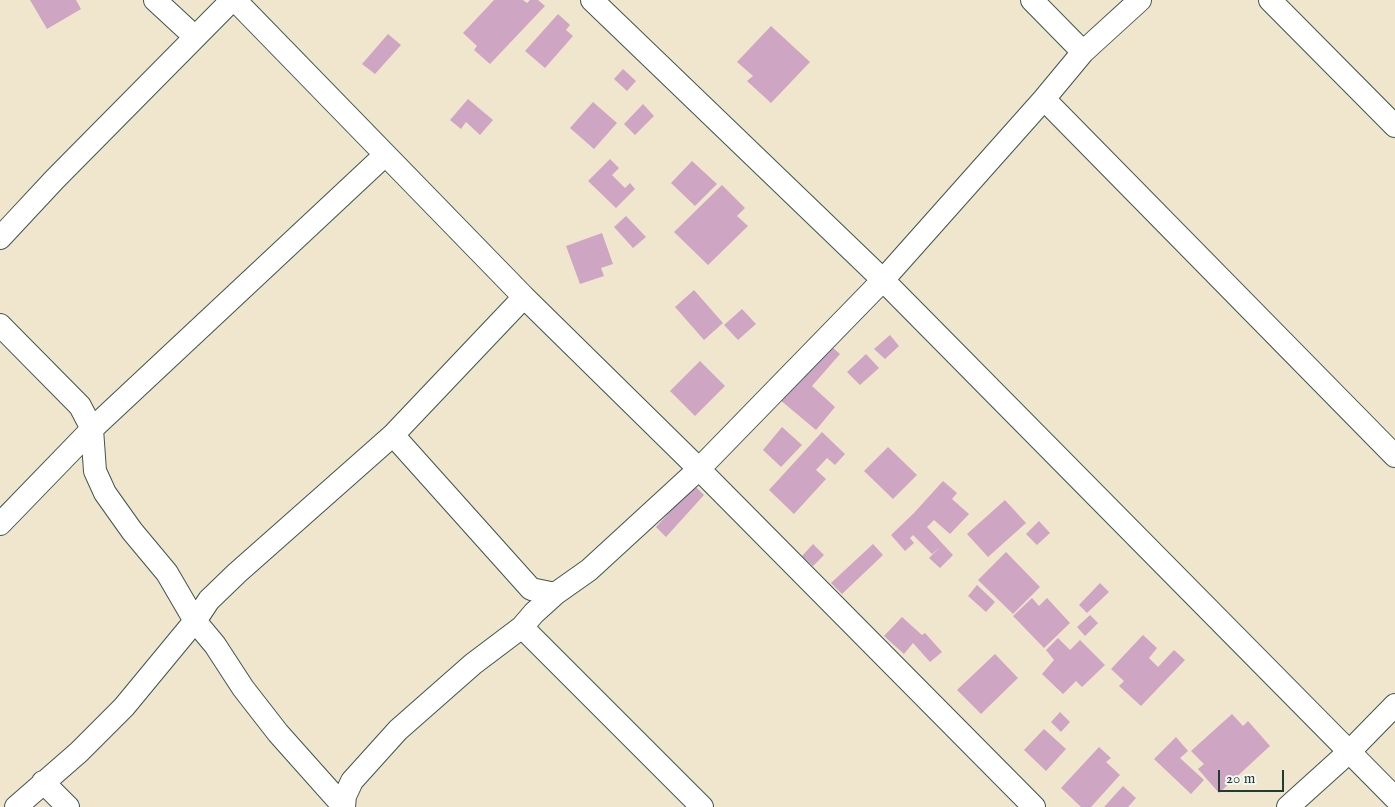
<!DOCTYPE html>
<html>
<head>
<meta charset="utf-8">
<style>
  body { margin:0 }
  #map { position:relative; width:1395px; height:807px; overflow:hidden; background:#f0e6ce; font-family:"IM FELL English",serif }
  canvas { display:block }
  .scale { position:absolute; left:1218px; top:770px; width:66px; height:22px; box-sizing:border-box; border:2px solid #1f3d34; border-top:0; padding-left:6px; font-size:15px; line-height:18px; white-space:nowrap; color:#1f3d34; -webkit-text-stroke:4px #f6f6f2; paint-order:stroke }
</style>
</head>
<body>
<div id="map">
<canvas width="1395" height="807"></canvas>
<div class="scale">20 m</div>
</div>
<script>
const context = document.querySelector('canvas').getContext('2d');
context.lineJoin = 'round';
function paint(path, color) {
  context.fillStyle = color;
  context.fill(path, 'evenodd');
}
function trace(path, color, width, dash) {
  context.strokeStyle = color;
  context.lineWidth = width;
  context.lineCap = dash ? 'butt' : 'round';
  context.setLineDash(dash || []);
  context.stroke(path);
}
paint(new Path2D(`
  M30,0H76L81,9L47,29Z
  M494,0H523L527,3L530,0H538L545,6L490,64L474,50L477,46L463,33Z
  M558,14L570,25L566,30L573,36L545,68L525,51Z
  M771,26L810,62L771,103L747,81L753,76L737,62Z
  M388,34L401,45L375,74L362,64Z
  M623,69L636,81L627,91L614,79Z
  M468,99L493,120L480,135L466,122L461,129L450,120Z
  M593,102L617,123L594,149L570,128Z
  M643,104L654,116L635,135L624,124Z
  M610,159L619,168L612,175L625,188L630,183L635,189L616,208L588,181Z
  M692,161L717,184L695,206L671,183Z
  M722,185L745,208L737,216L748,226L708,265L674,232Z
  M626,216L646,237L633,248L614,227Z
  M602,233L613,264L601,268L604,276L580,284L566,246Z
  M694,290L723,323L704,340L675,307Z
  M742,309L756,324L738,340L724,325Z
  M890,335L899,346L885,359L874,349Z
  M824,340L840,354L812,386L835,407L816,430L773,394Z
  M866,354L879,368L860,385L847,372Z
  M700,361L725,386L695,416L670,391Z
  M782,427L802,445L781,467L763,450Z
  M822,432L845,454L835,465L827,458L816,470L826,479L794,514L769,490Z
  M888,447L917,475L893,499L864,471Z
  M943,481L957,493L952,499L969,514L950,534L934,520L927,527L953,555L940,568L929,558L940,547L932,554L913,535L910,538L914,543L905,551L891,535L914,513Z
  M694,485L704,495L666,537L656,527Z
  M1005,500L1026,523L988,557L967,534Z
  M1039,521L1050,533L1037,545L1026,534Z
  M813,544L824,555L813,566L802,556Z
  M873,544L883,555L842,594L831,583Z
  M1006,552L1040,587L1013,614L978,580Z
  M1100,583L1109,592L1087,613L1079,605Z
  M977,585L995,602L986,612L968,596Z
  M1032,598L1039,606L1047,598L1070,623L1044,648L1013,616Z
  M1090,615L1098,623L1085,636L1077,627Z
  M902,617L922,635L925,633L942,652L930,662L913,643L904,654L884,636Z
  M1143,635L1157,648L1149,658L1158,667L1174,650L1185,660L1141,706L1119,686L1124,681L1111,669Z
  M1058,638L1070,650L1080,640L1105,665L1082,687L1076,681L1063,694L1042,674L1054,660L1046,650Z
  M995,654L1018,678L981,714L957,690Z
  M1060,712L1070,722L1061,732L1051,722Z
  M1232,714L1243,726L1248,721L1270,746L1219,793L1198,769L1204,764L1191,751Z
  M1044,729L1066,749L1046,771L1024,750Z
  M1176,737L1188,751L1180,758L1204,780L1191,794L1154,759Z
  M1099,747L1111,758L1106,762L1120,775L1091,807H1081L1061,788Z
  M1123,786L1136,798L1128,807H1104Z`), '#cea5c2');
const minor = new Path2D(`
  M155,0L195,37
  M235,0L524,297L699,469L1034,807
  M592,0L883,280L1395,798
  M1032,0L1083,52
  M1270,0L1395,126
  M1044,99L1395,456
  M0,238L55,179L232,0
  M0,325L80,406L92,429L95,471L105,493L132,531L167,573L195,621L215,645L243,688L278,733L344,807
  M393,435L531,589L555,594
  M0,524L92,429L385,155
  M522,627L702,807
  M43,782L68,807
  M16,807L79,752L124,707L195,621L209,600L237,573L393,435L524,297
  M344,807L345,796L352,781L398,730L473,664L522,627L534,613L555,594L589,570L699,469L883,280L1044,99L1083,52L1140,0
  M1288,807L1350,751L1395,705`);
trace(minor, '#3e564b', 24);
trace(minor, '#fff', 22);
</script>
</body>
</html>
